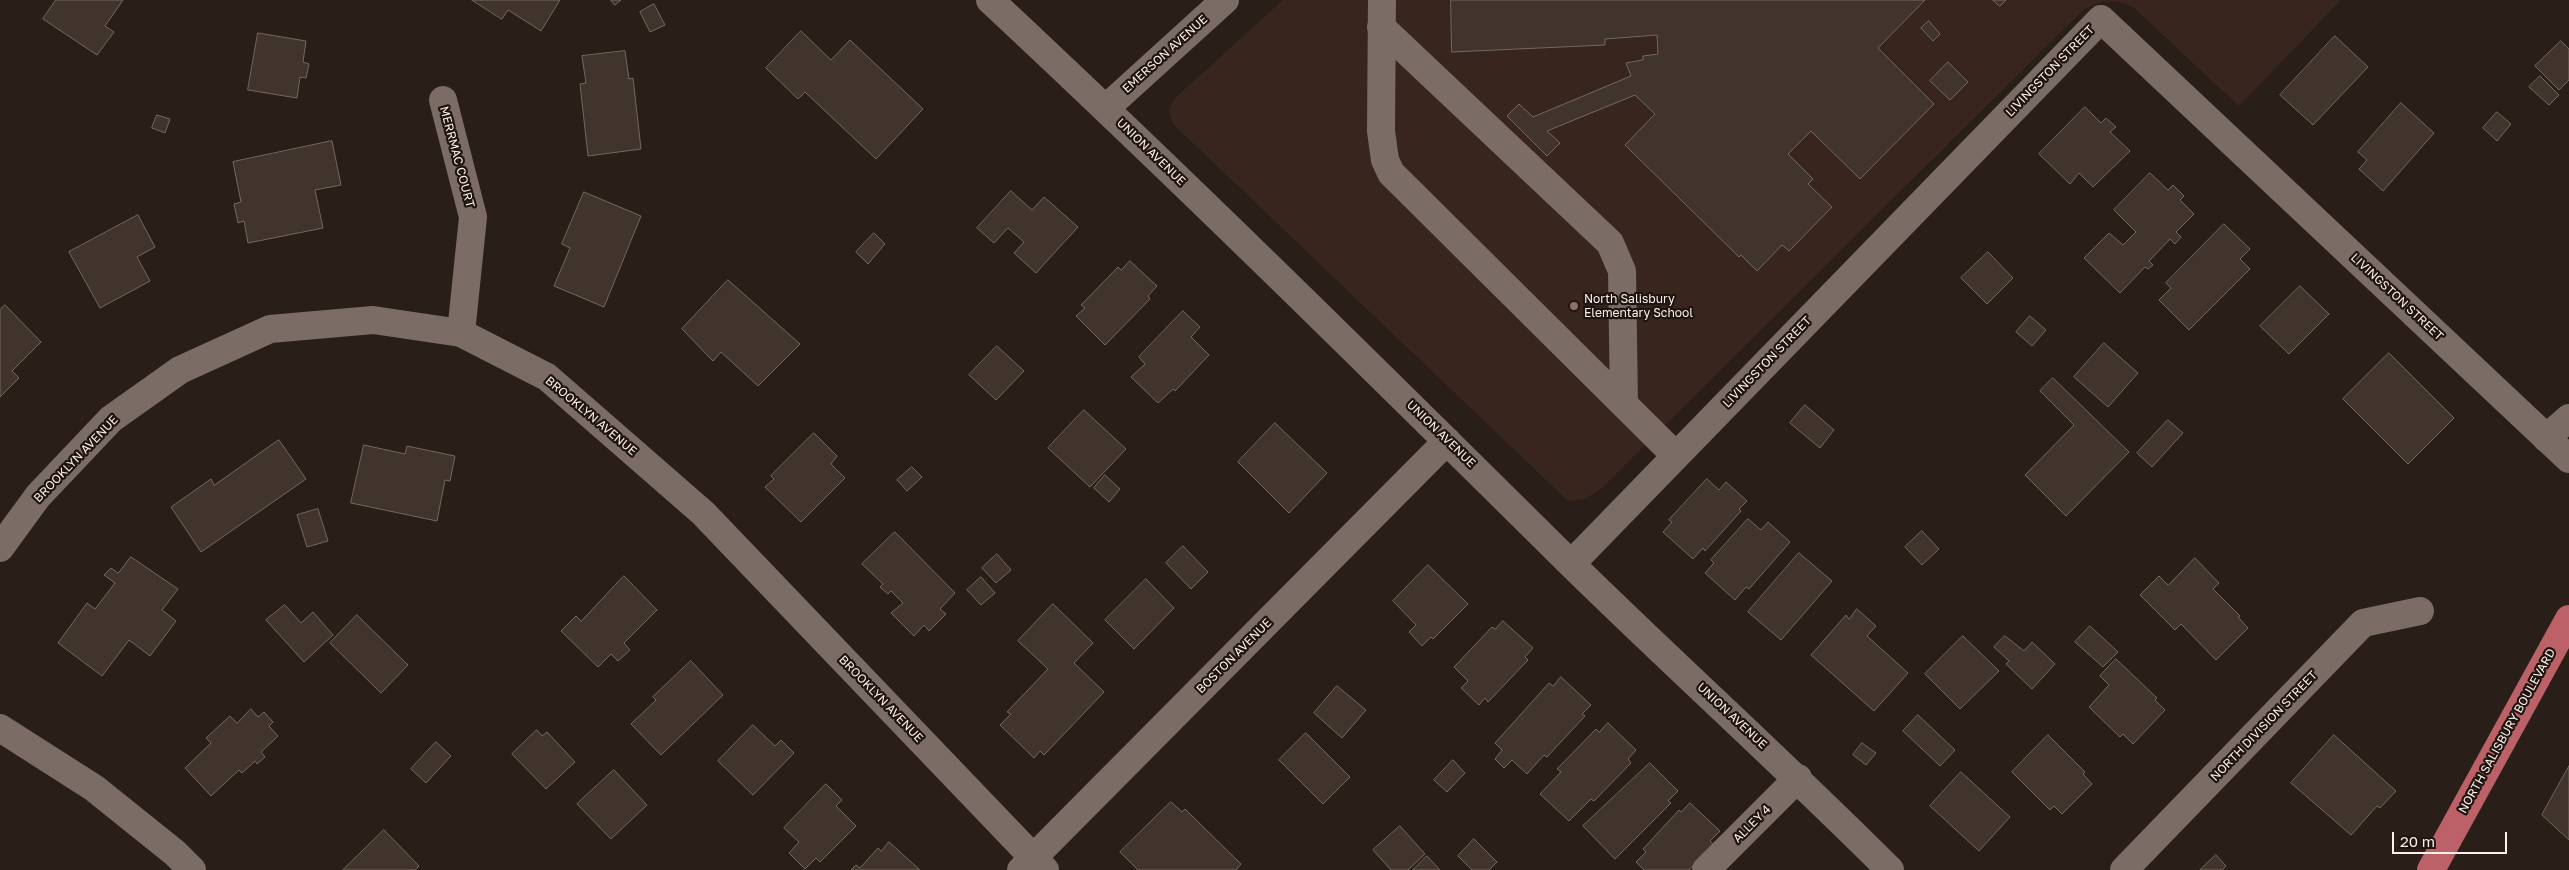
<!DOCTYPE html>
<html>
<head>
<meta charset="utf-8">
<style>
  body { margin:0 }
  #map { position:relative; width:2569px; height:870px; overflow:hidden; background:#2a1e18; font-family:"Golos Text",sans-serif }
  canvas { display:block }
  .scale { position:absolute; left:2392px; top:832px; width:115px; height:22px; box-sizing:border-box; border:2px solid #faf1ed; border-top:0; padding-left:6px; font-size:15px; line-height:18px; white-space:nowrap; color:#faf1ed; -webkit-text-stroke:4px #20140f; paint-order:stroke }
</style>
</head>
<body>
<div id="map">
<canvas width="2569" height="870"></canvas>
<div class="scale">20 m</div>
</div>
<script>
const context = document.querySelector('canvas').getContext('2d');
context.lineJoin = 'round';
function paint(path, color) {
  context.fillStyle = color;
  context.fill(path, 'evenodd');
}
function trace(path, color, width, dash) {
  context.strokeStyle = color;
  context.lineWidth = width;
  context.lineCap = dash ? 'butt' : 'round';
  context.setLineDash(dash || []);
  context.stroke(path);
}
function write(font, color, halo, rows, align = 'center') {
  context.font = font + ' "Golos Text",sans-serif';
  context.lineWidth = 4.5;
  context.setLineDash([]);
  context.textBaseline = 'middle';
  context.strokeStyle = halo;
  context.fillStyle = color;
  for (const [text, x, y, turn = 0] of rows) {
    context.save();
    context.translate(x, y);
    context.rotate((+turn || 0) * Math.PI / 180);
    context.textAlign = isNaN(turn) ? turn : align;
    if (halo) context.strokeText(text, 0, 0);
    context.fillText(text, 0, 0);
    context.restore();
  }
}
paint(new Path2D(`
  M1283,0H2341L2239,106L2133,7L2117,1L2101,2L2084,9L1602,488L1585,499L1568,501L1173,124L1169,111L1174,99Z`), '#38261e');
const building = new Path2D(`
  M56,0H123L105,26L114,32L97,55L43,19Z
  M472,0H560L541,31L508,10L502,19Z
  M611,0H621L615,5Z
  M1451,0H1925L1878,48L1934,104L1860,179L1811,131L1788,154L1813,179L1808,184L1832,207L1789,251L1782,245L1757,271L1741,255L1739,257L1625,145L1655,114L1635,95L1547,131L1560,143L1547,156L1507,116L1519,104L1533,117L1631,76L1626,63L1643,60V56L1658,54L1657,35L1605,39V45L1452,52Z
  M1993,0H2006L2000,6Z
  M654,4L665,25L650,32L640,12Z
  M1929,21L1940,34L1933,41L1921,28Z
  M801,31L831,60L850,40L923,109L876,159L805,92L798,99L766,68Z
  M258,33L306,41L303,62L309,64L306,78L300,77L297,98L248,90Z
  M2335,36L2368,67L2313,125L2280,95Z
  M2561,41L2569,49V80L2559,90L2535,66Z
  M625,51L629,79L633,78L641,149L588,156L580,84L586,83L582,56Z
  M1948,62L1968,82L1950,100L1930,81Z
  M2540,76L2559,95L2549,105L2529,87Z
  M2401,103L2434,133L2383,191L2359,169L2367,160L2358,152Z
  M2085,107L2101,123L2106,118L2116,127L2110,132L2130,151L2093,187L2079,173L2070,184L2039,154Z
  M2497,112L2511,124L2497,141L2483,128Z
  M157,115L170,119L165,133L152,128Z
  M332,141L341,185L315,190L323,228L248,243L244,221L238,223L234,204L241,202L233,162Z
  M2150,173L2168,190L2173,185L2184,196L2180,200L2194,214L2176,232L2181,237L2175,244L2170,239L2149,261L2153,265L2148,269L2145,267L2120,293L2084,258L2109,233L2123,245L2136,232L2114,210Z
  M1011,191L1032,210L1044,197L1078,227L1036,273L1014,253L1024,242L1008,228L994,243L977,228Z
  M584,192L641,216L604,307L554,286L570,248L562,244Z
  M138,215L155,247L137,257L150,281L100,308L69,252Z
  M2224,224L2250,249L2240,259L2250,269L2189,330L2159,300L2171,288L2166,283Z
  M874,233L885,244L868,264L856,252Z
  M1988,252L2013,278L1987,304L1961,278Z
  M1130,261L1157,286L1148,296L1150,299L1105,345L1076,316L1085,308L1081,305L1118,267L1121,270Z
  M728,280L800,344L758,386L721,352L713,361L682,329Z
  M2300,286L2329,314L2289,354L2260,326Z
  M5,305L41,342L12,371L19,378L0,397V310Z
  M1183,311L1200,327L1191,337L1209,355L1175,391L1173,389L1158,403L1131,377L1145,364L1139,357Z
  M2030,316L2046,330L2032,346L2016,332Z
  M2104,343L2138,373L2108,407L2074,377Z
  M997,346L1024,371L996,400L969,375Z
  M2389,353L2454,418L2408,464L2343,399Z
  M2053,378L2129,452L2066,516L2025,475L2074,425L2040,391Z
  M1805,405L1834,430L1820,448L1790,423Z
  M1084,410L1126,449L1090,487L1048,448Z
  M2168,420L2183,433L2152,467L2137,453Z
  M1275,423L1327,473L1289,513L1238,462Z
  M814,433L837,456L831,464L845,478L801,522L765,487L774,479L771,476Z
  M279,440L306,479L201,552L171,507L211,479L214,485Z
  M364,445L405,454L407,446L455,456L450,481L445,480L437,521L351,503Z
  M912,467L922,477L907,491L897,480Z
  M1105,475L1120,489L1109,502L1094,488Z
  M1707,479L1719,490L1726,482L1747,501L1739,509L1741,511L1705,551L1703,548L1693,559L1663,532L1672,522L1669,520Z
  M318,509L328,541L307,547L297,515Z
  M1748,519L1761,530L1768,522L1790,542L1749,589L1746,587L1735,600L1705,573L1714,563L1711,560Z
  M1922,531L1939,549L1922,565L1905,547Z
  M895,532L955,593L940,609L946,614L929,631L924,625L914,636L891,613L903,603L891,591L888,594L880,587L883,584L862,564Z
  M1183,546L1208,572L1191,589L1166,563Z
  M1799,553L1832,581L1781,640L1748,612Z
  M997,554L1011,570L996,583L982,568Z
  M131,557L178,589L162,610L176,621L150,656L129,640L102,676L58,643L87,603L95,609L115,583L104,575L111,568L118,573Z
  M2195,558L2219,583L2213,589L2240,616L2238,617L2248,628L2216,660L2181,624L2175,630L2140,595L2159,576L2168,585Z
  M1428,565L1468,604L1433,639L1431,637L1422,646L1409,632L1416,625L1393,601Z
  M624,576L657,610L624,643L630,650L618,661L611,654L598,667L561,631L576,616L581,621Z
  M981,577L995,593L981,605L967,590Z
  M1146,579L1174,608L1134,649L1105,620Z
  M1053,604L1093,643L1074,663L1104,692L1044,755L1040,751L1034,758L1000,725L1011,714L1007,712L1048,669L1018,641Z
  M285,605L301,623L313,612L333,635L304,662L266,620Z
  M1857,609L1876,626L1867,636L1908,673L1874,711L1811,655L1846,615L1849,619Z
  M357,615L408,665L381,693L330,643Z
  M1503,621L1533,648L1525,657L1528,660L1488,702L1485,698L1479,705L1461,688L1468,681L1454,667L1492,627L1495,629Z
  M2090,626L2118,652L2103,667L2075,642Z
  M1963,636L1999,671L1960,709L1925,674Z
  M2005,636L2024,651L2032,642L2055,664L2032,689L2006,664L2009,661L1994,647Z
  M2116,659L2157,698L2155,700L2165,710L2133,744L2123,734L2120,737L2089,707L2109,685L2100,676Z
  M691,661L723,695L661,755L631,724L656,700L653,697Z
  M1561,677L1591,705L1582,714L1585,716L1547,757L1544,755L1527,774L1512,760L1504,768L1495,759L1502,750L1495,743L1549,683L1553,686Z
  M1337,686L1366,710L1342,738L1314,713Z
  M251,709L258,717L264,712L273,722L269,726L278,736L261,752L265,757L257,764L255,761L242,773L239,770L211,796L185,768L211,743L206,738L230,716L237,723Z
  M1918,715L1955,750L1940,766L1903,731Z
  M1608,723L1636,750L1628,759L1631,763L1594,801L1591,799L1569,821L1540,794L1561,772L1557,769L1596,729L1599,732Z
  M753,725L775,746L781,740L794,753L753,795L718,761Z
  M537,730L542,736L547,732L575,762L546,789L512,754Z
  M1306,733L1350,777L1323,804L1279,760Z
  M2048,735L2085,772L2083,774L2092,784L2062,814L2054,806L2050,810L2012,772Z
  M2334,735L2396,791L2380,808L2377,806L2351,835L2291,783Z
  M436,742L451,756L426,783L411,769Z
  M1862,743L1876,753L1866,765L1853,755Z
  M1453,760L1465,773L1447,792L1434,780Z
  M1650,763L1678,791L1668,801L1671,803L1615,859L1583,826Z
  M2569,766V840L2542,815Z
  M614,770L647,805L611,839L577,804Z
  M1961,772L2010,817L1979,851L1930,806Z
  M826,784L842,800L836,806L856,826L820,862L816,858L805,869L789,853L799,842L784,828Z
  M1171,802L1182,812L1185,809L1241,864L1236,870H1138L1120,852Z
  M1690,803L1720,831L1710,841L1713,844L1689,870H1644L1636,862L1646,852L1643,849L1679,810L1681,812Z
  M1400,826L1425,854L1408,870H1391L1373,850Z
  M384,830L419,866L415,870H343Z
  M1474,839L1497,862L1489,870H1472L1458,856Z
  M889,842L920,870H851L856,865L860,868L878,848L881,851Z
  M2216,855L2226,866L2222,870H2200Z
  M1427,856L1440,870H1413Z`);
paint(building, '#40342c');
trace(building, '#75685f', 1);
trace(new Path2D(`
  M990,0C1186,183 1377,372 1568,561C1674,665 1785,765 1890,870
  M1382,0L1381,131L1385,160L1391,173L1676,456
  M1381,27L1610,243L1622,271L1624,404
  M443,100L473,217L461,333
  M1106,108L1225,0
  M2546,438L2569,418
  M0,548L38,496L111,419L180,370L270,329L373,320L461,333L547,377L703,513L1045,870
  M1571,564L2101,19L2569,459
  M0,728L94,788L175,853L192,870
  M1021,870L1447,441
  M1706,870L1798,778
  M2124,870L2363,623L2420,611`), '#7b6c66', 28);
trace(new Path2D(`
  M2431,870L2569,619`), '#bb6167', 28);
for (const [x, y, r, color] of [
  [1574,306,5,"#8d6e63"]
]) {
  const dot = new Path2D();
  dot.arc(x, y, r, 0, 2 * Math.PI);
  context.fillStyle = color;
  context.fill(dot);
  trace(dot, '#20140f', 2);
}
write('12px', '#faf1ed', '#20140f', [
  ["EMERSON AVENUE",1165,54,-42],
  ["LIVINGSTON STREET",2050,71,-46],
  ["UNION AVENUE",1151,152,44],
  ["MERRMAC COURT",457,157,75],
  ["LIVINGSTON STREET",2397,297,43],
  ["LIVINGSTON STREET",1767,362,-46],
  ["BROOKLYN AVENUE",591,416,40],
  ["UNION AVENUE",1441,434,44],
  ["BROOKLYN AVENUE",76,459,-46],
  ["BOSTON AVENUE",1234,656,-45],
  ["BROOKLYN AVENUE",881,699,46],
  ["UNION AVENUE",1732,716,43],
  ["NORTH DIVISION STREET",2264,726,-46],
  ["NORTH SALISBURY BOULEVARD",2507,731,-61],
  ["ALLEY 4",1752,824,-45]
]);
write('12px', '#faf1ed', '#20140f', [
  ["North Salisbury",1584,299],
  ["Elementary School",1584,313]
], 'left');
</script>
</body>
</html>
